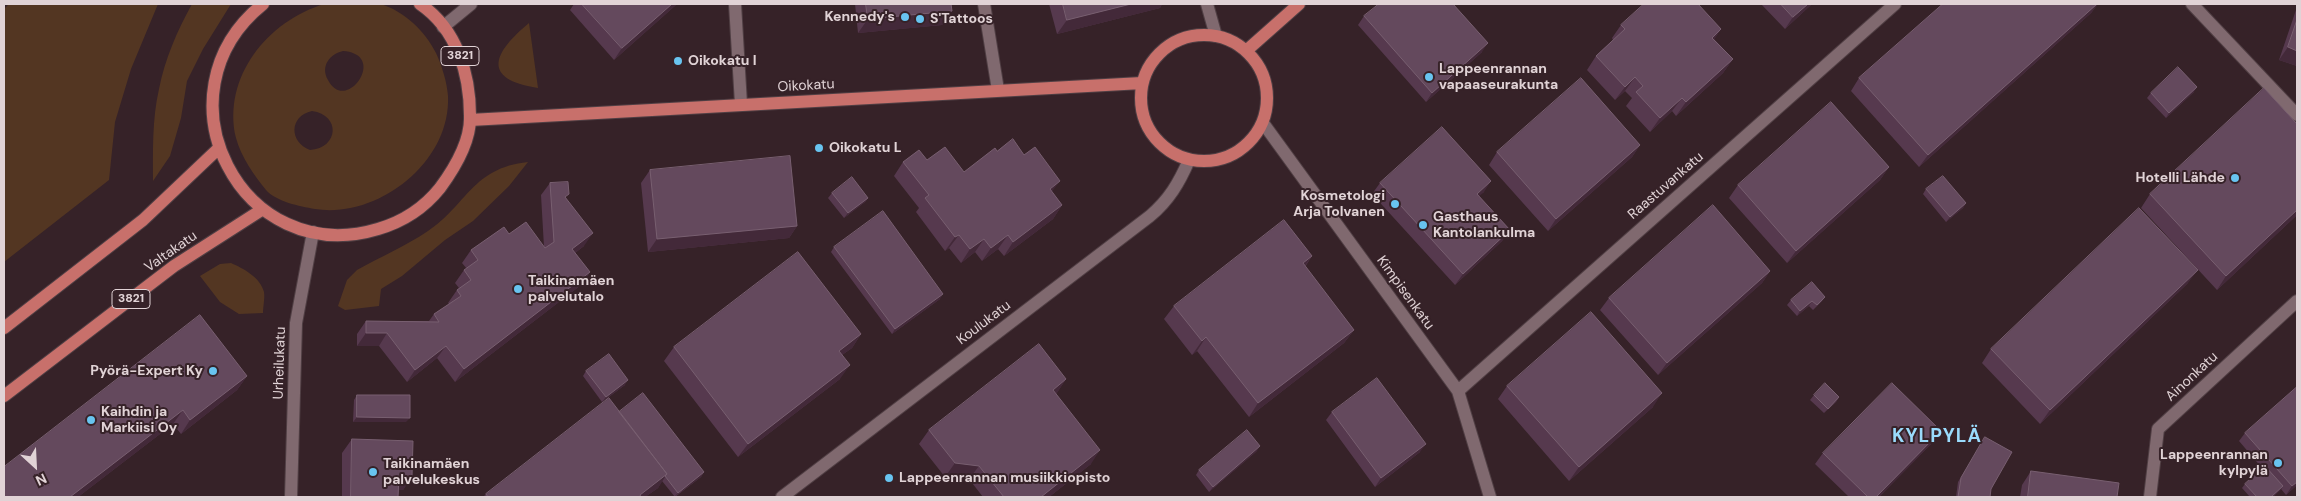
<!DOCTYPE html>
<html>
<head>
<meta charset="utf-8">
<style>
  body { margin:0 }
  #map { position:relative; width:2301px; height:501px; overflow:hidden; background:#362228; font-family:"DM Sans",sans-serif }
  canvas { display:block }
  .frame { position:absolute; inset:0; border:5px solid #e1d3d6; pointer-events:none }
  .north { position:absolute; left:10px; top:441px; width:50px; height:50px; -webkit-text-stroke:4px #362228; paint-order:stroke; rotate:155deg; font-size:14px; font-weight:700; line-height:20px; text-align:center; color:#e1d3d6 }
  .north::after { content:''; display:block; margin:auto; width:18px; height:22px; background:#e1d3d6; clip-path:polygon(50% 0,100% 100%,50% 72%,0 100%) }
</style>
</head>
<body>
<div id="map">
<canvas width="2301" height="501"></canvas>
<div class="frame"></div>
<div class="north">N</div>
</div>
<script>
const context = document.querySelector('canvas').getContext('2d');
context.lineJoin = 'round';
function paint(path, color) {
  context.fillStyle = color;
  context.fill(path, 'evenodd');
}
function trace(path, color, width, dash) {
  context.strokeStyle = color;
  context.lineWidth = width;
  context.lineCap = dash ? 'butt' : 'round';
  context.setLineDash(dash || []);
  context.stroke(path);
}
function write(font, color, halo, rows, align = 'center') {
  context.font = font + ' "DM Sans",sans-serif';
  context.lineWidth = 4;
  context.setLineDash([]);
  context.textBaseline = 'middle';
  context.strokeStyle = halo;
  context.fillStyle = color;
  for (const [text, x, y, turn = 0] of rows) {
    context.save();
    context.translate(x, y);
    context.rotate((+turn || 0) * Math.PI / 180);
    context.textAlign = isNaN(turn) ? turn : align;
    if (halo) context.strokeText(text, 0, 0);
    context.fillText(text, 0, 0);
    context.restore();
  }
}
paint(new Path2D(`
  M9,4H158L131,69L115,122L109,180L4,262V9Z
  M192,4H231L203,49L187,81L181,118L170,156L153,181C153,152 152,119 159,89C165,59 177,31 192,4Z
  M324,4C340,4 367,0 381,4C405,12 425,31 436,53C442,66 447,82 448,96C451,163 377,219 315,209C299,206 277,202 266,190C254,175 241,157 236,138C222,77 268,21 324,4ZM343,51C389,54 346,115 328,80C320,66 330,54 343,51ZM312,111C341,115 339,148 310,150C289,142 289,116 312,111Z
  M529,23L538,88C480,79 494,52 529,23Z
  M528,162L509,186L473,221L445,240L402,276L381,289L379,306L345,310L338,306L347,280L357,270C380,257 406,246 428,231C467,205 472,168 528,162Z
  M231,263C244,269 260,277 264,292C265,298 263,307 263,313L239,314L220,302L200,276L220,264Z`), '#533622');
const minor = new Path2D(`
  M735,4L741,104
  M984,4L998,90
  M1207,4L1216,36
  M2192,4L2297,115
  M443,27L471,4
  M1263,123L1458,391L1490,497
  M1458,391L1895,4
  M291,497L296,323L313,232
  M782,497L1150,216C1169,200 1179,183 1189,160
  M2150,497L2158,429L2297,301`);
const major = new Path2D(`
  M263,4C151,94 242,270 378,229C402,222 424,208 440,188C454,169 471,142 470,116C470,74 457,29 420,4
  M1141 98a63 63 0 1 1 126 0a63 63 0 1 1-126 0Z
  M1246,51L1299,4
  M470,120L1142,83
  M4,328L143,220L219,148
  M4,396L174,266L263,209`);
trace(minor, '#503f44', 14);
trace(major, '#503f44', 14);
trace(minor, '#80696f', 12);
trace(major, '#c8706b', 12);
paint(new Path2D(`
  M574,4H677L614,60L570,10Z
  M855,4H951L952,11L942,25L858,33Z
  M1049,4H1162L1160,8L1057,34Z
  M1761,4H1812L1785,29Z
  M1943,4H2098L2091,13L1919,167L1851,91L1859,78Z
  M2297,7V66L2279,60Z
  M1364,16L1482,52L1426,102L1358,25Z
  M1621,25L1721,29L1714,39L1733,59L1723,73L1676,116L1672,111L1650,132L1626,106L1632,98L1625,91L1615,100L1587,70L1596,56L1613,40L1612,38Z
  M2194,92L2166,118L2147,98L2151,93Z
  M1640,145L1632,157L1548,231L1489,165L1497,152Z
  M997,151L1052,192L1062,205L1053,219L1004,256L998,249L982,261L975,252L961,263L949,248L945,251L916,212L919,208L894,176L903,162L927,160L964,172Z
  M1889,167L1880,180L1787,263L1729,198L1738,185Z
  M650,170L797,226L789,238L648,252L641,183Z
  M550,183L566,198L584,246L575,253L590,272L581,285L455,382L437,358L407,382L379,346H357V334L366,321H429L434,314L449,304L448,303L457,290L459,288L455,283L464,270L467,269L462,263L471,250L509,234L544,247L541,195Z
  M1380,183L1484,192L1478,196L1510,230L1502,241L1455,285L1372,194Z
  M1926,189L1966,203L1963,208L1946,222L1923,194Z
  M832,193L868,198L865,202L844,218L828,198Z
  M2150,194L2297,215L2217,290L2141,208Z
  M834,247L940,299L892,334L831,252Z
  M1312,256L1305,267L1354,330L1344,343L1249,417L1197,351L1192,355L1164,319L1174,306Z
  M1770,271L1762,283L1658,375L1600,310L1609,298Z
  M2188,283L2040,424L1982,363L1991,349Z
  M1825,297L1822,301L1813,310L1809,306L1797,316L1787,305L1791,300Z
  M861,334L852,348L842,355L840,379L738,457L664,361L674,347Z
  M586,371L625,385L602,402L583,376Z
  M247,376L237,390L181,434L173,424L78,497H4Z
  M1066,379L1056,394L1091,464L1049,497H983L969,479L945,477L919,444L929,430Z
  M1507,386L1653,407L1569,481L1498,399Z
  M2297,387V485L2286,495L2281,489L2273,497H2250L2242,488L2245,484L2262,468L2239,441L2245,433Z
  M357,395L406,422H353L354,400Z
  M1814,395L1839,397L1836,402L1824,413L1810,400Z
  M619,412L704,472L701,477L675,497L662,481L658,488L645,497H483L486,494Z
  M1332,412L1420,452L1375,487L1326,420Z
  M1985,437L1991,489L1990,497H1956L1958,482Z
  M352,439L412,476L403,490H399L398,497H342V453Z
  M1933,442L1879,497H1849L1815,464L1823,453Z
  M1257,451L1209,492L1196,475L1199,470Z
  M2031,471L2117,497H2020L2022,485Z`), '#56394e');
paint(new Path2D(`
  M672,4H677L614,60L622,48Z
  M1131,4H1162L1160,8L1057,34L1067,20Z
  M1808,4H1812L1785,29L1793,17Z
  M2097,4H2098L2091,13L1919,167L1928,155Z
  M952,11L942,25L858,33L868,19Z
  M1721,29L1712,43V38Z
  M1488,43L1482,52L1426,102L1432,93Z
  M2288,47L2297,51V66L2279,60Z
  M1733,59L1723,73L1676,116L1686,102Z
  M1635,77L1625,91L1615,100L1625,87Z
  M2197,87L2194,92L2166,118L2169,113Z
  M1682,98L1672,111L1650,132L1660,118Z
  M1640,145L1632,157L1548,231L1556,219Z
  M1889,167L1880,180L1787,263L1796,251Z
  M1060,181L1050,194V189Z
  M1491,181L1484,192L1469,205L1477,194Z
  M868,198L865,202L844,218L848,213Z
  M1966,203L1963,208L1946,222L1950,217Z
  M1062,205L1053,219L1004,256L1013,242Z
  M2297,210V215L2217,290L2226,276Z
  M797,226L789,238L648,252L657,239Z
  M1510,230L1502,241L1455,285L1463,274Z
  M593,233L584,246L563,262L572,249Z
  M959,235L949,248L945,251L955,237Z
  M1008,235L998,249L982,261L991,248Z
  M984,239L975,252L961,263L970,249Z
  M1312,256L1302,270L1303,263Z
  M2198,270L2188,283L2040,424L2050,410Z
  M1770,271L1762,283L1658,375L1667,363Z
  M590,272L581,285L455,382L464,369Z
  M943,294L940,299L892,334L895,329Z
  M1812,301L1809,306L1797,316L1800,311Z
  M1354,330L1344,343L1249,417L1258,403Z
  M366,333H387L379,346H357Z
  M861,334L852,348L829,364L839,351Z
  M1206,337L1197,351L1192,355L1202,341Z
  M446,346L437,358L407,382L415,370Z
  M850,365L840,379L738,457L748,444Z
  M247,376L237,390L181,434L190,420Z
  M1066,379L1057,393L1043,404L1053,390Z
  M628,380L625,385L602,402L606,397Z
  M1662,393L1653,407L1569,481L1579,467Z
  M1839,397L1836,402L1824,413L1828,409Z
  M183,410L173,424L78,497H70Z
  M357,417L410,418L406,422H353Z
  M1941,431L1933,442L1879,497H1876Z
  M1426,444L1420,452L1375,487L1381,478Z
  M1260,446L1257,451L1209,492L1213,487Z
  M1100,450L1091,464L1049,497H1041Z
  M955,463L979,466L969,479L945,477Z
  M704,472L701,477L674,497L678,493Z
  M667,474L658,488L645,497H638L640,495Z
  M399,476H412L403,490H389Z
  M2297,482V485L2286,495L2292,486Z
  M2283,486L2280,491L2273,497H2271Z`), '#432939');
const building = new Path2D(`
  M582,4H672L622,48Z
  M866,4H951L952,11L868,19Z
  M1063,4H1131L1067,20Z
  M1379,4H1453L1488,43L1432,93L1364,16Z
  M1644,4H1698L1721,29L1712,38L1733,59L1686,102L1682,98L1660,118L1636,92L1643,86L1635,77L1625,87L1596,56L1625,29L1621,25Z
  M1781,4H1808L1793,17Z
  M1943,4H2097L1928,155L1859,78Z
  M2297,20V51L2288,47Z
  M2178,67L2197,87L2169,113L2151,93Z
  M1581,78L1640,145L1556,219L1497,152Z
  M2264,88L2297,124V210L2226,276L2150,194Z
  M1831,102L1889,167L1796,251L1738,185Z
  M1442,127L1491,181L1477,194L1510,230L1463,274L1380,183Z
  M1013,139L1024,155L1035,147L1060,181L1050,189L1062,205L1013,242L1008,235L991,248L984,239L970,249L959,235L955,237L925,198L929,195L903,162L919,150L927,160L945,147L964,172L995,148L997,151Z
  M790,156L797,226L657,239L650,170Z
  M1943,176L1966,203L1950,217L1926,189Z
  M852,177L868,198L848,213L832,193Z
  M568,182L569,194L565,197L593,233L572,249L590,272L464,369L446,346L415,370L387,333H366V321L439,322L434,314L461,296L457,290L471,280L464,270L478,260L471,250L504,227L509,234L526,222L545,248L554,242L550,183Z
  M1713,205L1770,271L1667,363L1609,298Z
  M2139,208L2198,270L2050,410L1991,349Z
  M883,211L943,294L895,329L834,247Z
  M1284,220L1312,256L1303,263L1354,330L1258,403L1206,337L1202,341L1174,306Z
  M798,252L861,334L839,351L850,365L748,444L674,347Z
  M1812,282L1825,297L1817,305L1812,301L1800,311L1791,300Z
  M1591,312L1662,393L1579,467L1507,386Z
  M200,315L247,376L190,420L183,410L70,497H4V467Z
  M1039,344L1066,379L1053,390L1100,450L1041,497H1004L979,466L955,463L929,430Z
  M609,354L628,380L606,397L586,371Z
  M1377,378L1426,444L1381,478L1332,412Z
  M1825,383L1839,397L1828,409L1814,395Z
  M1892,383L1941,431L1876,497H1868L1823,453Z
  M2297,387V482L2292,486L2245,433Z
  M643,393L704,472L678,493L665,476L667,474L619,412Z
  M357,395H410V418L357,417Z
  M609,398L667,474L640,495L641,497H488L486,494Z
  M1247,430L1260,446L1213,487L1199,470Z
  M1985,437L2012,452L1991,489L1990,497H1958L1961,478Z
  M352,439L413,441L412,476H399L398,497H351Z
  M2265,466L2283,486L2271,497H2257L2245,484Z
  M2031,471L2119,483L2117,497H2028Z`);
paint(building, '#64495d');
trace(building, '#785f70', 1);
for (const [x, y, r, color] of [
  [905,17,5,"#68c4f0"],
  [920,19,5,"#68c4f0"],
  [678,61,5,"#68c4f0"],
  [1429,77,5,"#68c4f0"],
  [819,148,5,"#68c4f0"],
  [2235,178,5,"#68c4f0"],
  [1395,204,5,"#68c4f0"],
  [1423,225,5,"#68c4f0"],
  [518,289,5,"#68c4f0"],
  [213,371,5,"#68c4f0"],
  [91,420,5,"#68c4f0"],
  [2278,463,5,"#68c4f0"],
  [373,472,5,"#68c4f0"],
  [889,478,5,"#68c4f0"]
]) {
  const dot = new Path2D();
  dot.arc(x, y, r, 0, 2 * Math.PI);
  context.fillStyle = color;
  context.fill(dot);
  trace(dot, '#362228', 2);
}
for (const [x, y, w] of [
  [460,56,38],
  [131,299,38]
]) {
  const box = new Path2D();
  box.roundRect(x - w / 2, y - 9.5, w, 19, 4);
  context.fillStyle = '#362228';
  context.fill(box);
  trace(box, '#e1d3d6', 1);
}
write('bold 12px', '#e1d3d6', null, [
  ["3821",460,56],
  ["3821",131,299]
]);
write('bold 14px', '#e1d3d6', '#362228', [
  ["Kennedy's",895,17,"right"],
  ["S'Tattoos",930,19],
  ["Oikokatu I",688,61],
  ["Lappeenrannan",1439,69],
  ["vapaaseurakunta",1439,85],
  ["Oikokatu L",829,148],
  ["Hotelli Lähde",2225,178,"right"],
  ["Kosmetologi",1385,196,"right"],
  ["Arja Tolvanen",1385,212,"right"],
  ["Gasthaus",1433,217],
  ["Kantolankulma",1433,233],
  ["Taikinamäen",528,281],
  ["palvelutalo",528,297],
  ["Pyörä-Expert Ky",203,371,"right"],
  ["Kaihdin ja",101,412],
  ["Markiisi Oy",101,428],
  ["Lappeenrannan",2268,455,"right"],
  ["kylpylä",2268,471,"right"],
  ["Taikinamäen",383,464],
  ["palvelukeskus",383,480],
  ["Lappeenrannan musiikkiopisto",899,478]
], 'left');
write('14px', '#e1d3d6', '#362228', [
  ["Oikokatu",806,86,-3],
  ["Raastuvankatu",1666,186,-41],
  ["Valtakatu",171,252,-35],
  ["Kimpisenkatu",1405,293,54],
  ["Koulukatu",984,323,-37],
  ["Urheilukatu",280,363,-88],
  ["Ainonkatu",2192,377,-43]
]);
context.letterSpacing = '1px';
write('bold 19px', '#9adbfc', '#362228', [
  ["KYLPYLÄ",1937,437]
]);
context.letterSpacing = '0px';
</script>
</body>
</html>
